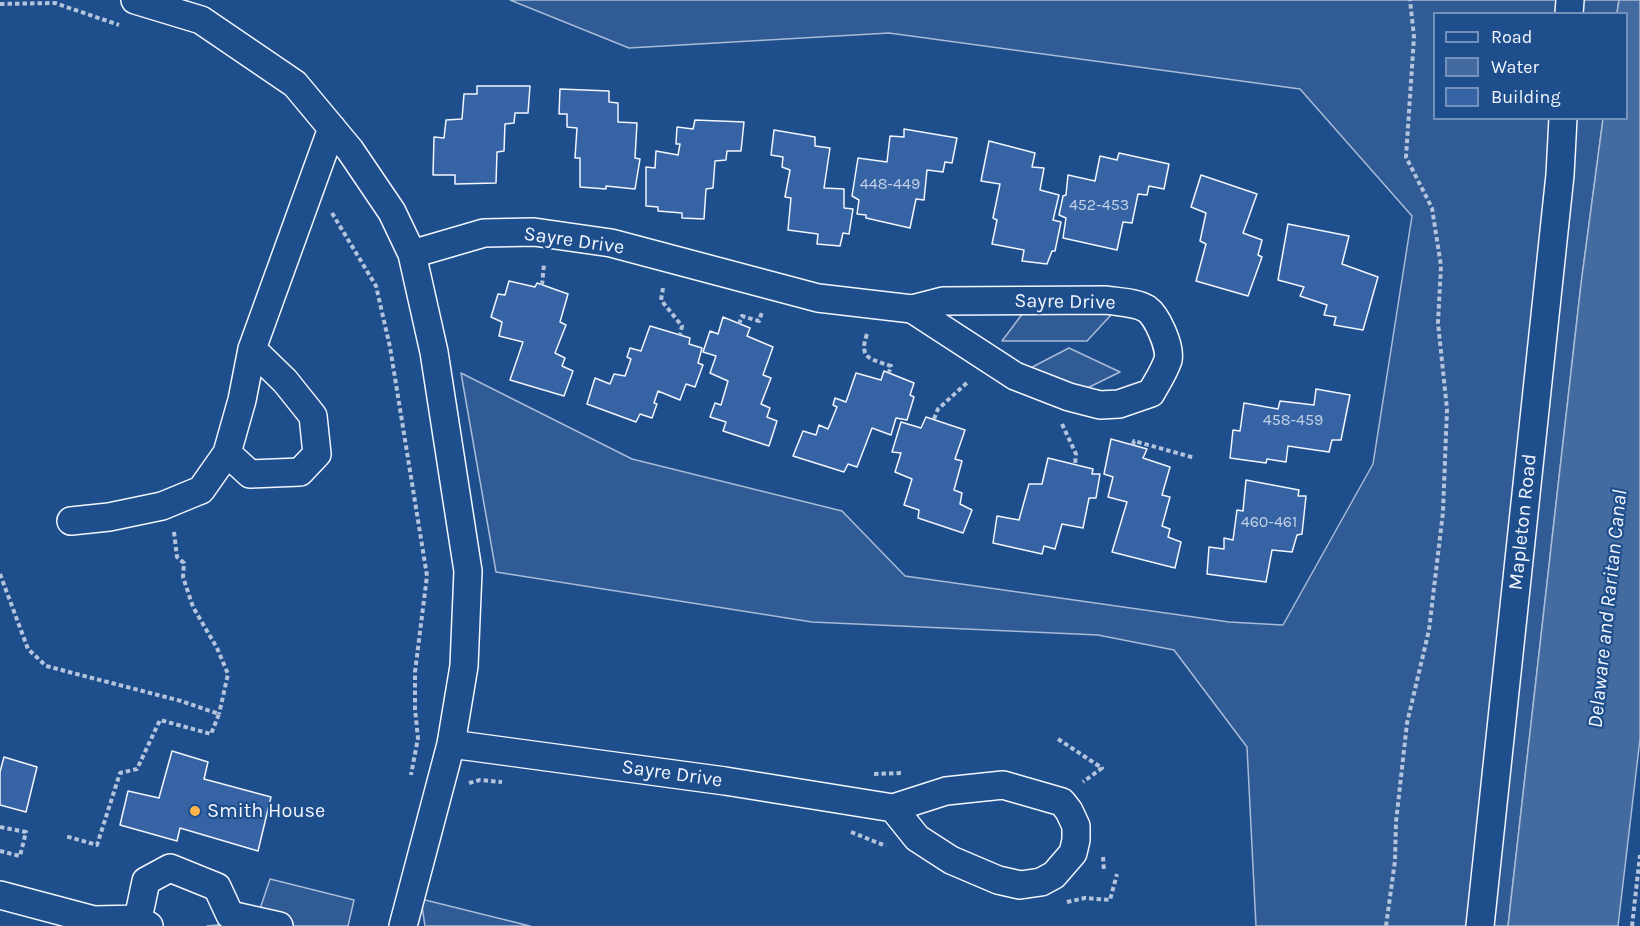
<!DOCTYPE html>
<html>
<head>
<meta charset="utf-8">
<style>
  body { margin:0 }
  #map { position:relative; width:1640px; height:926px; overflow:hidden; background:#1f4e8c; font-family:Karla,sans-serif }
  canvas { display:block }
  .legend { position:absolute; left:1433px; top:12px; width:195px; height:108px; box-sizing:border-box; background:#1f4e8c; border:2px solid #7391ba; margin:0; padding:8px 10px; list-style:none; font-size:18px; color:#f2f6ff }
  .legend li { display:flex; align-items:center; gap:12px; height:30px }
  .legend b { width:30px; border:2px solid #7391ba }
</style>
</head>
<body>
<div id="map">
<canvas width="1640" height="926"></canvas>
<ul class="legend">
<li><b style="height:8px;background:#1f4e8c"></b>Road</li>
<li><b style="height:16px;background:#446ba0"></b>Water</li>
<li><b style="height:16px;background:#3563a3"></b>Building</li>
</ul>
</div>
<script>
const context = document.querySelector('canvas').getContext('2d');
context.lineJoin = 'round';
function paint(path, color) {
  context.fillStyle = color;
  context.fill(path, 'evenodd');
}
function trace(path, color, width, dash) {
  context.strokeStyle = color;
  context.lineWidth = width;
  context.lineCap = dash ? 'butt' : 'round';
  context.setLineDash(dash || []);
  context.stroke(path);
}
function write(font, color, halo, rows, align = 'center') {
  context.font = font + ' Karla,sans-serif';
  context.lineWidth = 4.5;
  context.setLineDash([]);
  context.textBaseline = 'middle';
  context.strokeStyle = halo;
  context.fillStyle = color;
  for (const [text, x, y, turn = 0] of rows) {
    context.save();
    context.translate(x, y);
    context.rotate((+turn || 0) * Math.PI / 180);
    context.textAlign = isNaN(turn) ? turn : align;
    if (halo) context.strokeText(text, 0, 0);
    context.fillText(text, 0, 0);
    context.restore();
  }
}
const built = new Path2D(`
  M510,0H1619L1617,13L1434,14V118L1603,119L1581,284L1508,926H1256L1247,747L1174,650L1098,635L812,622L496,572L461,373L632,459L842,511L905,576L1229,622L1283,625L1373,464L1412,216L1300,89L889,33L629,48Z
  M1032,301L1123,302L1087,341H1002Z
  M1069,348L1120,372L1069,397L1015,376Z
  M270,879L354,900L348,926H207L256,921Z
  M421,899L530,926H425Z`);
paint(built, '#305b95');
trace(built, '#a8bbd7', 1.5);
const water = new Path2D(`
  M1619,0H1640V739L1618,926H1508L1581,284L1603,119L1626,118V14L1617,13Z`);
paint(water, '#446ba0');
trace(water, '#a8bbd7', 1.5);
const building = new Path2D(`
  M477,86H530L528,113H515L514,123L505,124L504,151L497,152L496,183L455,184V175H433L434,137L444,138L446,120L462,119L464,94H477Z
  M560,89L609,91V102L618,103V122L637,123L635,158L640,159L635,189L606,186V189L580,187V158H575L577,128L567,127V114H559Z
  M695,120L744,122L741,151H727L726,160L715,161L713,188L706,189L704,219L682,218V213L658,211V207L646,206V167L655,168L656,151L678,155L680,144H676L677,127L693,129Z
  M904,129L957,138L952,163L945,162L943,172L927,170L924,200L916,199L910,228L866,218V215L857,214L859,200L852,196L858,158L887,162L890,136L904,137Z
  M774,130L815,137V146L830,148L824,188L844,189V208L853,209L849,234L843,233L840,246L817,244L818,234L788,230L791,198L785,197L790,170L782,167L783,157L771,155Z
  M989,141L1035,153L1032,167L1044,168L1040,190L1059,195L1053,220L1061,222L1055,251H1052L1047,264L1022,261L1024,250L992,244L997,220L993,218L1000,184L981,181Z
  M1119,153L1169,164L1164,189L1149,186L1147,195L1138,194L1132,223L1123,222L1117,250L1063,238L1066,218L1059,215L1063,196L1066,195L1068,175L1095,181L1100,156L1117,160Z
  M1201,175L1257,194L1243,233L1262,240L1258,255L1262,257L1248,296L1196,281L1206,244L1200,241L1206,213L1191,207Z
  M1288,224L1349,236L1342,264L1378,277L1363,330L1334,325L1336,317L1324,315L1327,305L1300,296L1304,287L1278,280Z
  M509,281L535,287L537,283L568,294L560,322L566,325L555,353L565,358L562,366L573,371L564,396L510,380L523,342L499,336L502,322L491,317L498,294L505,295Z
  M723,317L750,328L747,336L773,347L763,375L771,378L761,404L770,408L767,417L777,421L769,446L723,431L726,422L710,417L715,403L721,405L728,381L710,373L716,356L703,352L710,331L718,334Z
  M650,326L690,338L689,344L702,348L698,363L703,365L695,387L686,384L680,400L658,391L654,403L657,404L652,418L640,414L636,422L587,404L595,378L610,384L614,374L625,376L631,359L627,357L630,348L641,351Z
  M884,371L914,383L910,395L914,397L907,420L896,418L891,435L872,428L857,467L848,464L844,472L793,456L803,431L816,435L819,425L828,429L837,407L833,405L835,398L846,402L856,373L881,380Z
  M1316,389L1350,395L1341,440H1332L1329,452L1288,446L1286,462L1267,459L1266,463L1230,458L1233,430L1240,431L1244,403L1278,409L1280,401L1314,405Z
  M926,417L965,430L955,459L962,461L954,490L962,493L960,504L972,510L963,533L918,518L919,510L904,505L912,479L895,472L901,453L892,452L901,422L921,428Z
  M1111,439L1147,449L1143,458L1170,467L1162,495L1170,497L1162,526L1170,529L1168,537L1181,542L1175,568L1112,552L1127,502L1108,497L1113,477L1104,474Z
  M1048,458L1093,469L1092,474H1100L1096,498H1089L1083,528L1062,524L1055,549L1044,546L1042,554L993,543L997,516L1019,520L1029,484H1042Z
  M1246,480L1299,490L1298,496H1306L1302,534L1297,535L1292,552L1272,550L1266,582L1207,574L1209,547L1224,549V538L1233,540L1237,510L1243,511Z
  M172,751L208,762L204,779L271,797L258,851L180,828L177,841L120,825L128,791L159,798Z
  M4,757L37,767L26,812L0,805V772Z`);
paint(building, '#3563a3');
trace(building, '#f2f6ff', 1.5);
const minor = new Path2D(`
  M135,0L201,20L295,84L350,150L392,212L412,254L434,352L468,571L464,666L451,744L403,926
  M1569,14L1570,0
  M412,254L484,233L534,232L611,243L818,298L912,309L943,301L1106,300C1118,302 1136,302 1147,309C1157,316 1171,347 1168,360C1164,372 1157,382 1151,393L1119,404L1100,405L1069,397L1015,376L912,309
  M252,349L285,381L313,416L317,454L300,472L250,474L227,453L242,400L252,349L332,128
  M71,521L109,517L162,506L196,492L201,490L227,453
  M451,744L725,781L893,808L946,791L1003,785L1062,802L1069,811L1076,826V840L1073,853L1054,875L1041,882L1020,885L998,880L951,860L917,838L893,808
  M0,895L94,920L138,919
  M230,915L279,926
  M149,926L138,919L146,881L170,868L217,887L230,915
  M1480,926L1560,175L1563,118`);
trace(minor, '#f2f6ff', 30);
trace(new Path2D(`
  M0,4L55,3L119,25
  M332,213L376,286L390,347L427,576L415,672V709L418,738L411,775
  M542,285L544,264
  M663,288L661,300L682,326L680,335
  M739,324L742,316L759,321L762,312
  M867,334C858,359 871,359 891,366L889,372
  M934,419L938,409L969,381
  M1062,424L1076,454L1075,464
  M1133,445L1134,441L1195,458
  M174,532L177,557L184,563L183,577L193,607L217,648L228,674L219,714
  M0,574L28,649L46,666L181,701L219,714L211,734L160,720L137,769L120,773L97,845L65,836
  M1058,739L1102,768L1083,782
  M874,774L903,773
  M469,783L480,780L502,782
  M0,827L26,832L20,856L0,851
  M851,832L886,846
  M1103,857L1104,872
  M1067,902L1085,898L1110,900L1117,874
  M1386,926L1395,861L1396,822L1407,723L1429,630L1443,512L1447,409L1438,323L1441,266L1432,208L1406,157L1414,37L1410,0
  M1632,926L1640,855`), '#b3c4dc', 4, [4.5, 3]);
trace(minor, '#1f4e8c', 27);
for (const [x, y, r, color] of [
  [195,811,6,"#ffb74d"]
]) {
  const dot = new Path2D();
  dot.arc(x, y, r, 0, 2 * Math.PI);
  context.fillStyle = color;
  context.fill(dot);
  trace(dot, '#1f4e8c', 2);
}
write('16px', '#c3d1e8', null, [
  ["448-449",890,184],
  ["452-453",1099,205],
  ["458-459",1293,420],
  ["460-461",1269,522]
]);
write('20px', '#f2f6ff', '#1f4e8c', [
  ["Sayre Drive",574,241,8],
  ["Sayre Drive",1065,302,1],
  ["Mapleton Road",1523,522,-84],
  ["Sayre Drive",672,774,8]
]);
write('20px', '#f2f6ff', '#1f4e8c', [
  ["Smith House",207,811]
], 'left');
write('italic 21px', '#f2f6ff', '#1f4e8c', [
  ["Delaware and Raritan Canal",1608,609,-84]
]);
</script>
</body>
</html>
